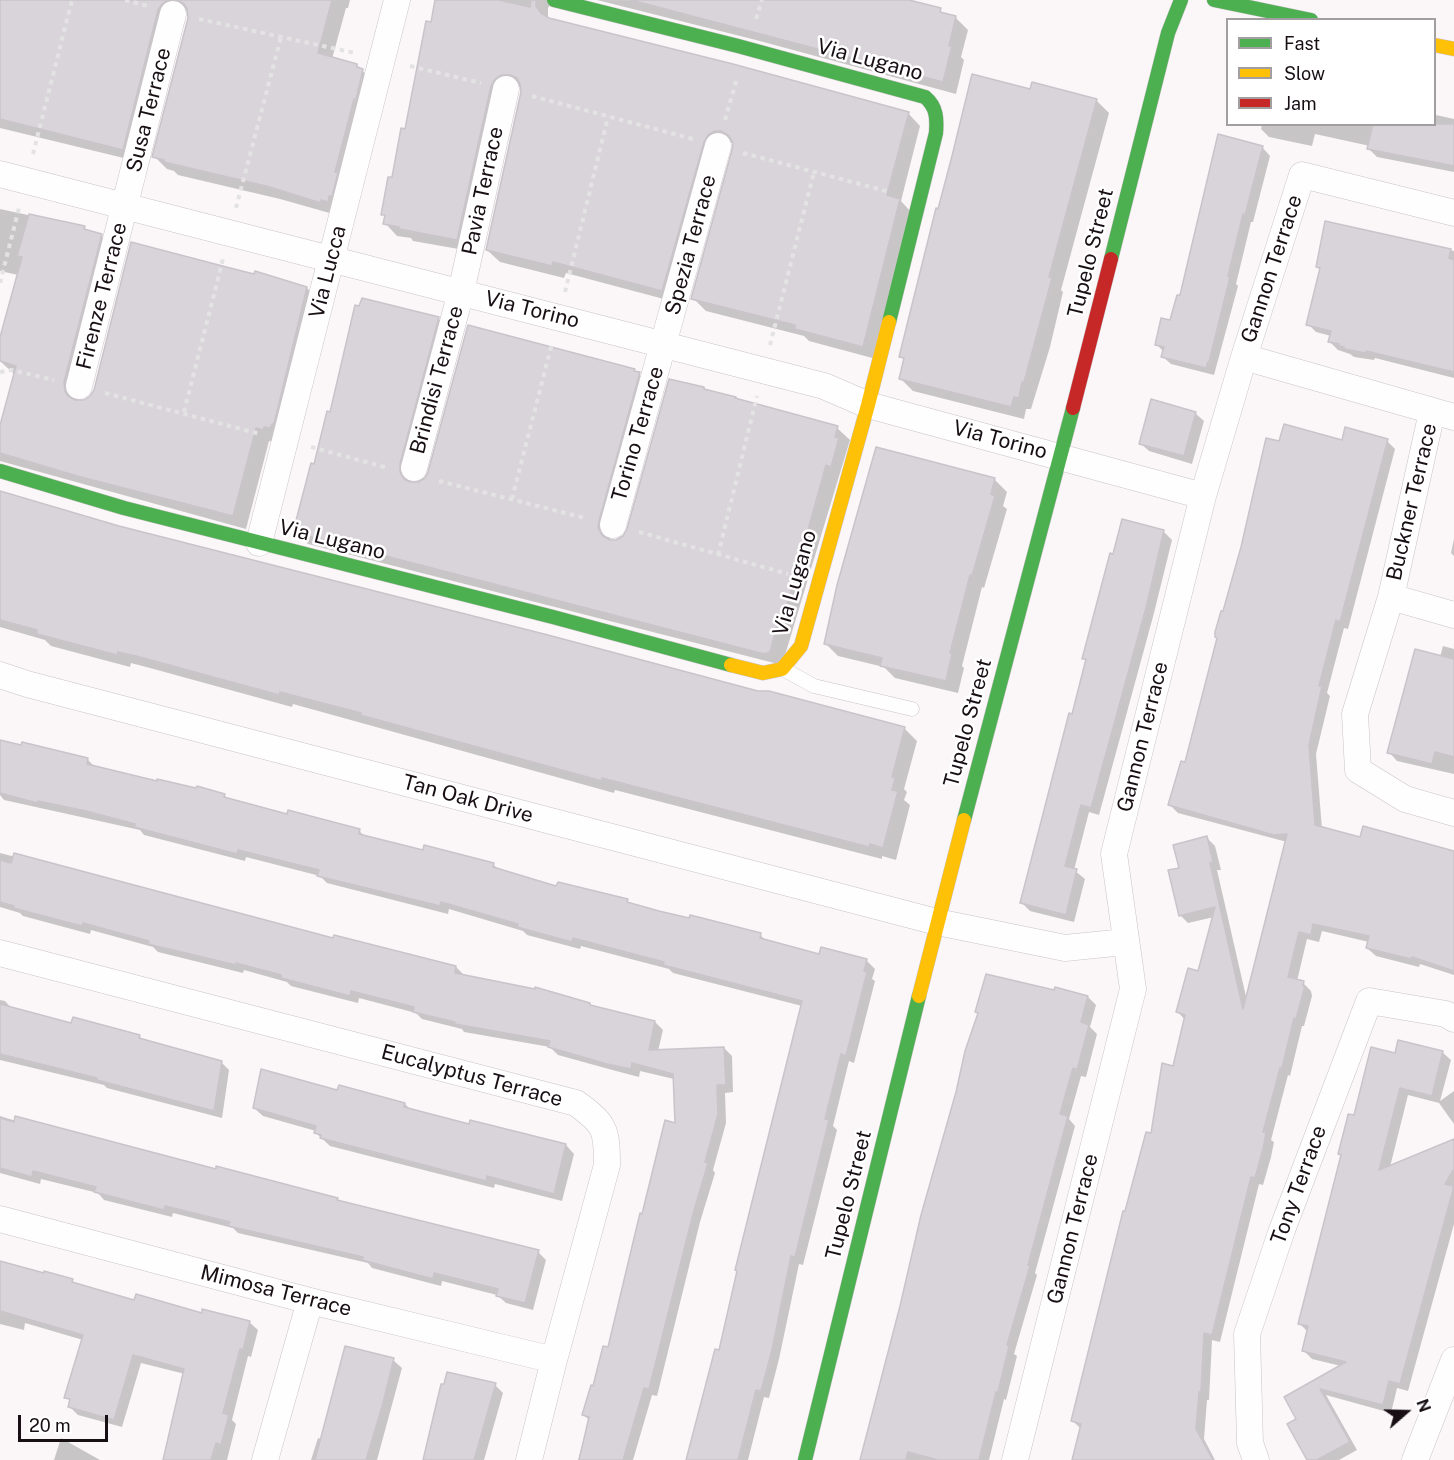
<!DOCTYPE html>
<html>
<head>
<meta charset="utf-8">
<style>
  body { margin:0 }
  #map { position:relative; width:1454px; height:1460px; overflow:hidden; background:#fbf7f9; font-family:"Public Sans",sans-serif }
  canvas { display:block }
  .legend { position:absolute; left:1226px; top:18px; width:210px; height:108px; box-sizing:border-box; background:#fff; border:2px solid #a39fa1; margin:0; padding:8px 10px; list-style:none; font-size:18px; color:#180f15 }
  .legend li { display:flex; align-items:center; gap:12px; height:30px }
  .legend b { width:30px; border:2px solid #a39fa1 }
  .north { position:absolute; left:1376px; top:1382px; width:60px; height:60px; -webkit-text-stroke:4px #fff; paint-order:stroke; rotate:70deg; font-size:16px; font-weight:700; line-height:24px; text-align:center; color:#180f15 }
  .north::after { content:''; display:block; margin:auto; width:21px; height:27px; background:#180f15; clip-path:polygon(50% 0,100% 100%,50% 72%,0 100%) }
  .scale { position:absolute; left:18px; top:1415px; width:90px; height:27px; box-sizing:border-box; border:3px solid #180f15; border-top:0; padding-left:8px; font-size:18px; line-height:21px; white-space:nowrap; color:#180f15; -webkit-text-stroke:4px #fff; paint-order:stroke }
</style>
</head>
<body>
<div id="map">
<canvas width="1454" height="1460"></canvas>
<ul class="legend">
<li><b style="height:8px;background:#4caf50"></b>Fast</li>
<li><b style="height:8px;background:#ffc107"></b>Slow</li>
<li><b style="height:8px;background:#c62828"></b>Jam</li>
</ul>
<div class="north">N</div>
<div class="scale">20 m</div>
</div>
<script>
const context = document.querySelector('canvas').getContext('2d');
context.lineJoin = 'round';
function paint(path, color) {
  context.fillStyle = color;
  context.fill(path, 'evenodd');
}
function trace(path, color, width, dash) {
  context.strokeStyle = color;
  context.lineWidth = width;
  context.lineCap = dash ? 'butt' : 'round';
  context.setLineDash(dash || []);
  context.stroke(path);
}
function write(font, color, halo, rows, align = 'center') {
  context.font = font + ' "Public Sans",sans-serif';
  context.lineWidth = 5;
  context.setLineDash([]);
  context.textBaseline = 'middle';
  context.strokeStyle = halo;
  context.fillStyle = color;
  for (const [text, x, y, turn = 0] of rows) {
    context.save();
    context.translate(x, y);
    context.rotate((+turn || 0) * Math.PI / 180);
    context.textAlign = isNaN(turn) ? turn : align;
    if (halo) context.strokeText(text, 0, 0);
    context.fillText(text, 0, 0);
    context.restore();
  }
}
paint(new Path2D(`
  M0,0H350L348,8H346L332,59L357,65L374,83L333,214L280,199L178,175L174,171L167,169L154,156L189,18V11H183L136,161L0,128Z
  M437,0H553L548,8V19L908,113L920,126L901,201L912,213L876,359L809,341L804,336L706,311L693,298L734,143H728L675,302L566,273L564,278L500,262L487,250L522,92V87H514L470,251L413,241L411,238L397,236L385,223L386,217L383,214L407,131Z
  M597,0L902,1L956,18L968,30L961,57L964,60L956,94L756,40Z
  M1031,91L1096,100L1109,113L1061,290L1063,292L1050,347L1031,409H1026L1024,419L913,391L900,378L905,360L901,357L939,211Z
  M1436,115L1454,119V172L1377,157L1369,149L1370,146L1315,134L1312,146L1269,137L1261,129L1262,124H1434Z
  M1262,147L1270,156L1253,222H1251L1236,284L1238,286L1214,375L1171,364L1162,356L1164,352L1156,344L1171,322L1181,297Z
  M0,209L84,227L89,232L101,235L115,249L77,402H83L307,288L320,302L276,443L269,441L246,529L0,461V430L14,374L0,361V340L18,275L0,271Z
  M1389,235L1454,251V378L1375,358L1374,360L1354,357L1350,354L1338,350L1329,341L1331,336L1316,332L1308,324L1321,271L1317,267Z
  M438,318L451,331L412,477L411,484H419L634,370L652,386L611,534L610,541H617L624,537L704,388L707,391L735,398L738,401L837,428L850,440L782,665L308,544L295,531L331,414Z
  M1195,413L1204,421L1192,464L1149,451L1140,443Z
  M1387,441L1395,449L1348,629L1344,628L1327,693L1330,696L1316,754L1322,829L1361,839L1454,853V975L1420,964L1419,967L1376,956L1367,948L1369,942L1322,931L1319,942L1307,939L1297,981L1303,983L1311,991L1312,996L1304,1026H1302L1290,1076L1288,1075L1271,1140L1274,1142L1271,1157L1263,1185L1259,1184L1220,1342L1212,1340L1209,1400H1207L1204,1439L1215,1460H1074L1081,1429L1073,1421L1126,1213L1174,1067L1185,1020L1178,1012L1199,973L1214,917L1188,923L1180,915V869L1207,838L1215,846L1221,870H1217L1247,1001L1287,842L1178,813L1170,805L1186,764L1224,613L1280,443Z
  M994,479L1007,492L1003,506L1007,509L984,588L982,587L962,666L964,668L958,693L895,678L884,667L838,656L825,643Z
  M0,492L66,513L758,693L904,728L917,741L904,789L907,792L904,800L910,805L896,860L882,856V859L615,790L614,793L293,704L292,707L150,668L131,663L130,667L51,646L45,640L0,627Z
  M1164,532L1172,540L1154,613L1099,815L1089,812L1074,870L1085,879L1074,922L1030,911L1022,903L1073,716L1087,661L1084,658Z
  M1454,539V556L1451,553Z
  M1443,646L1454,649V774L1397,761L1389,752L1440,657Z
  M0,741L88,760L95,767L158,783L224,795L229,800L359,831L366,837L424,852L493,864L500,871L558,888L627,901L631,905L659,912L760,935L767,941L820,956L866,960L875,969L872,979L875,981L854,1063L849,1061L833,1126L837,1130L803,1265L799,1264L779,1359L769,1398L764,1397L748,1460H687L720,1352L802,1006L673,973L669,969L581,946L580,949L527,935L523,931L449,909L448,914L327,883L320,876L246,857L245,861L144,835L140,830L4,800L0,795Z
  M0,853L334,939L456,967L464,975L590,1004L593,1007L655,1022L663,1030L658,1051L724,1048L732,1056L733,1092L725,1093L726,1123L713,1170L715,1173L700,1222L657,1396L652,1395L633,1460H578L589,1420L584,1415L610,1349L643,1216L677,1125L674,1079L640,1071L639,1077L616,1071L558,1055L550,1047L464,1032L462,1029L422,1019L416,1013L359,998L358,1003L291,986L287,982L244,970L243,973L158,952L153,947L91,930L90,934L23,916L20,913L0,907Z
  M984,980L1088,997L1096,1005L1090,1027L1097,1034L1086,1077L1081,1076L1069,1119L1075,1126L1035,1273L1037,1275L1014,1354L1017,1356L1006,1400L1004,1399L989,1460H861L979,1014L976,1012Z
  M0,1000L5,1001L12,1009L72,1025L139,1036L144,1041L221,1062L229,1070L222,1118L107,1088L104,1085L0,1060Z
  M1442,1052L1451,1060L1440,1101L1454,1091V1124L1439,1103L1408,1095L1390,1167L1454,1141V1224L1408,1391L1397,1388L1391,1413L1326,1395L1357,1450L1339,1460H1309L1299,1419L1286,1398L1341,1366L1312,1359L1304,1351L1308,1332L1299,1323L1355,1117L1396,1055Z
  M338,1092L405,1104L411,1110L470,1126L566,1145L574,1154L562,1201L495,1184L494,1188L330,1146L316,1133V1131L263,1116L254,1108Z
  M0,1116L16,1121V1117L538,1252L546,1260L533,1310L506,1303L497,1295L442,1281L441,1286L372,1268L368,1263L238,1233L233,1228L173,1213L172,1217L104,1200L98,1193L41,1179L40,1184L0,1173Z
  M0,1266L72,1281L76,1285L135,1302L249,1322L258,1330L251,1357L248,1356L232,1420L236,1424L227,1460H173L185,1374L141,1363L122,1427L78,1415L69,1406L71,1402L66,1397L83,1340L25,1323L24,1330L0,1324Z
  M393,1360L402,1368L377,1460H311L318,1438L322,1439Z
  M495,1385L503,1393L484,1460H424Z
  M61,1438L100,1460H54Z`), '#0003');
const building = new Path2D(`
  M0,0H168L162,4L158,10L123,150L0,119Z
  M178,0H332L318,53L357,64V67L363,69L356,100L354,99L335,172L338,173L332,196H329L328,202L321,200V203L266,186L164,162V160L152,157L188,18L187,9L184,4Z
  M435,0H499L530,7L531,0H536V6L541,13L549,18L733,64L909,112L887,195L900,199L863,347L795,329V325L691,299L732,150L733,143L729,136L721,131H715L708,135L704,142L662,291L553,262L552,266L486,250L521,92L520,84L517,78L510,75H501L495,79L491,86L457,240L399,229V227L383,224L385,215H381L388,177H392L401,128L405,129L426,21L431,22Z
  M631,0H909L941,8L940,12L956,16L949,46H952L943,82Z
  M972,74L1030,89L1032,82L1097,99L1049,277L1052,278L1024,382H1022L1019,398L1014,397L1011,407L899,379L904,358L899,357L936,208L938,209L952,156Z
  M1373,124H1454V166L1367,149Z
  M1218,134L1263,146L1245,215L1243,214L1228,276L1230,277L1209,362H1208L1206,368L1161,357L1164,347L1155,345L1161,318L1170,320L1177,295H1180Z
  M29,214L85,226L84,229L102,234L64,382L65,391L68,396L75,400H84L90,396L94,390L131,242L234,269L254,274L255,271L307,287L274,424H272L270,428L264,427L263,430L256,428L233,516L77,476L0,453V425L16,366L0,361V337L22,257L17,256Z
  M1325,221L1451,249L1449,258L1454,260V372L1366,351V353L1344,349V347L1339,346V344L1328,342L1331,331L1306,325L1320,268L1316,267Z
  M362,298L439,317L400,464V472L404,479L410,482H418L425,478L428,472L468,325L635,369L634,371L640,372L599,521L598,528L602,535L610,540H616L623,536L627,529L669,379L704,387V389L736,397L735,398L838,426L835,437L839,438L831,467L826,465L782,623L778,622L770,652L764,654L293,532L311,463L314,464L327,411L330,412L355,305L359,306Z
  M1151,399L1196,412L1184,456L1139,444Z
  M1284,424L1342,440L1345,427L1388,439L1340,622L1336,620L1319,686H1322L1309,745L1315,825L1360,837L1363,826L1454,851V971L1412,957L1411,959L1366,948L1369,936L1313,924L1311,935L1299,932L1288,977L1304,981L1303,986H1305L1296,1019L1294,1018L1282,1068H1280L1263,1132L1266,1133L1263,1149L1255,1178L1251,1177L1212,1335L1204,1333L1201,1392H1199L1196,1429L1213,1460H1072L1081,1424L1071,1421L1123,1211H1125L1146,1132L1151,1133L1162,1063L1173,1066L1185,1015L1176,1012L1188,968L1198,971L1215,907L1179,916L1168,870L1179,868L1173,845L1207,836L1213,862L1210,863L1243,1009L1287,834L1274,835L1168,805L1181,761L1185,762L1217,638L1215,637V632L1221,611H1223L1241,547L1266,438L1279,441Z
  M876,447L995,478L991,494L995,496L972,576L970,575L950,653L952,654L946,681L880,666L882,658L824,644L837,585Z
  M0,491L119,526L548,635L758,691H769L905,727L892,777L895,778L892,790L898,791L883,848L870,844L869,847L602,778V781L360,715L361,713L280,692L279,695L136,656L118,652L117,655L37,634V630L0,620Z
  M1122,519L1164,530L1147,604L1091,808L1081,805L1065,866L1077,869L1066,915L1020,903L1069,713L1072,714L1086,659H1082L1110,553L1113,554Z
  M1415,649L1454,659V757L1435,752L1432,764L1387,753Z
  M0,740L21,745L22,742L88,758L87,764L157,781V779L196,788L197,786L225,794L224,797L287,814L288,810L318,818L360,829L359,834L423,850L424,845L494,863L493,867L556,886L558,882L628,899L627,902L659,911L689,918L690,915L710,920L761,933L760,938L819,954L821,947L867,959L864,971L867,972L846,1056L841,1054L825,1119L829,1120L795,1257L791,1256L772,1350L761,1391L756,1390L738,1460H686L715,1349L719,1350L737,1271L735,1270L802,1001L663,965L664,962L573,938L572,942L517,927L518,924L441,902L440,906L383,892L317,876L319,870L238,850L237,854L134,827L135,824L86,811L38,801L37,803L0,793Z
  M14,853L333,938L334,935L456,966L455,973L535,989V987L590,1003V1005L655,1021L649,1050L724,1047L726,1085H717L718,1114L705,1162L708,1163L693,1214L649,1389L644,1388L623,1460H579L589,1417L582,1415L591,1385L593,1386L603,1346L608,1347L640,1213L642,1214L665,1120L675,1123L673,1074L632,1063L631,1069L607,1064L548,1047L550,1041L455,1024V1022L413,1012L414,1007L351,991L350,996L281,978V975L236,963V965L148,944L149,941L83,923L82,926L13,908L14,906L0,902V860L11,863Z
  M986,974L1054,990L1055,987L1088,996L1081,1022L1089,1025L1077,1070L1073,1068L1060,1114L1068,1116L1028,1265L1030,1266L1007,1345L1009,1346L998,1392H996L979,1460H938L908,1452L906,1460H860L900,1306L921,1215L956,1092L965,1051L978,1013L975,1012Z
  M0,1004L71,1023L73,1017L140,1035L139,1038L222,1061L214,1111L97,1080V1078L0,1054Z
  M1398,1040L1443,1051L1432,1096L1400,1088L1379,1170L1454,1139V1169L1445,1184L1453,1186V1190L1400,1384L1389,1381L1383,1405L1320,1389L1350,1442L1317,1460H1307L1287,1424L1296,1419L1284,1397L1346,1362L1302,1351L1308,1326L1298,1324L1341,1155L1338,1154L1347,1119L1348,1114L1354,1115L1371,1047L1395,1053Z
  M261,1069L337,1090L339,1085L405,1103L404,1107L469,1124L470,1120L566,1144L554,1194L487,1176L486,1181L320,1138L321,1135L314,1133L316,1126L253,1108Z
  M15,1116L216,1169V1166L338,1198L337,1200L539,1250L525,1303L496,1296L498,1289L434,1273L433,1279L362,1260L363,1257L228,1226L230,1222L165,1206L164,1210L94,1192L96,1187L33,1171L32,1177L0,1168V1118L14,1122Z
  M0,1261L44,1273V1271L73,1279L72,1282L134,1300L136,1294L202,1313V1309L250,1321L243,1350L240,1349L223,1413L229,1415L221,1445L216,1443L211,1460H163L184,1369L133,1355L114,1420L68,1407L70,1399L64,1398L83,1335L0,1311Z
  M345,1346L394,1358L383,1403L366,1460H315Z
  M447,1372L496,1383L474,1460H423L441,1384H444Z`);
paint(building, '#d9d4da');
trace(building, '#c9c4ca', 1.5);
const lane = new Path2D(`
  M783,669L814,686L912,709`);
const street = new Path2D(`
  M0,174L824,386L868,405L1203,496
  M1244,357L1454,417
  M79,386L173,14
  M1432,412L1391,597L1454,615
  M414,468L461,292L506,89
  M613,525L718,146
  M259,543L397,0
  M1391,597L1355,714L1358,770L1405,799L1454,813
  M0,675L27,684L937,922L1065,948L1125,942
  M0,953L576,1103C605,1124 607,1129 607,1165L554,1360L529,1460
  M0,1219L310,1301L554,1360
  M265,1460L310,1301
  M1015,1460L1133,989L1114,854L1203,496L1244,357L1302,175L1454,213
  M1256,1460L1250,1443L1247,1334L1282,1230L1369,1001L1446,1014L1454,1019
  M1415,1460L1454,1360`);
const fast = new Path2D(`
  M554,0L738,46L925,97C937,107 937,119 936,133L889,322
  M1214,0L1311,20
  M1111,259L1168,33L1181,0
  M0,471L124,508L553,617L731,665
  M964,820L1073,408
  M805,1460L919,996`);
const slow = new Path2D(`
  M1434,45L1454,49
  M731,665L763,673L782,669L801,646L868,405L889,322
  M919,996L964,820`);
const jam = new Path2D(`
  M1073,408L1111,259`);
trace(lane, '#cac3c7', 15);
trace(street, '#cac3c7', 27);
trace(fast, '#cac3c7', 15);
trace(slow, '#cac3c7', 15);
trace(jam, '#cac3c7', 15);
trace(new Path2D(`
  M125,0L148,6
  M199,19L355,53
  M756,19L762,0
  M410,66L481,83
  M532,96L693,139
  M725,120L737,78
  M743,153L890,192
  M33,154L72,0
  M236,208L281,37
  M0,283L19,208
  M565,292L608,117
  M770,345L814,172
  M0,372L11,370L54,380
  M105,393L260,434
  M184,412L223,259
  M311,447L388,468
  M439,481L585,518
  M512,499L552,343
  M639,532L788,574
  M718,555L757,396`), '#e4e3e4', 4, [4.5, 4.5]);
trace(lane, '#fefefe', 14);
trace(street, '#fefefe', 26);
trace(fast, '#4caf50', 14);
trace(slow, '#ffc107', 14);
trace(jam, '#c62828', 14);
write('21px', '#180f15', '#fff', [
  ["Via Lugano",870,60,15],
  ["Susa Terrace",149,110,-76],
  ["Pavia Terrace",483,191,-78],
  ["Spezia Terrace",691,245,-75],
  ["Tupelo Street",1091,253,-76],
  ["Gannon Terrace",1272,269,-72],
  ["Via Lucca",328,272,-76],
  ["Firenze Terrace",102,296,-76],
  ["Via Torino",532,310,14],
  ["Brindisi Terrace",437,380,-75],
  ["Torino Terrace",638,434,-74],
  ["Via Torino",1000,440,15],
  ["Buckner Terrace",1412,502,-77],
  ["Via Lugano",332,540,14],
  ["Via Lugano",795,583,-74],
  ["Tupelo Street",968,723,-75],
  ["Gannon Terrace",1143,737,-76],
  ["Tan Oak Drive",468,799,15],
  ["Eucalyptus Terrace",472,1076,15],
  ["Tony Terrace",1299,1185,-70],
  ["Tupelo Street",849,1195,-76],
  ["Gannon Terrace",1073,1229,-76],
  ["Mimosa Terrace",276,1291,14]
]);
</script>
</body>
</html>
